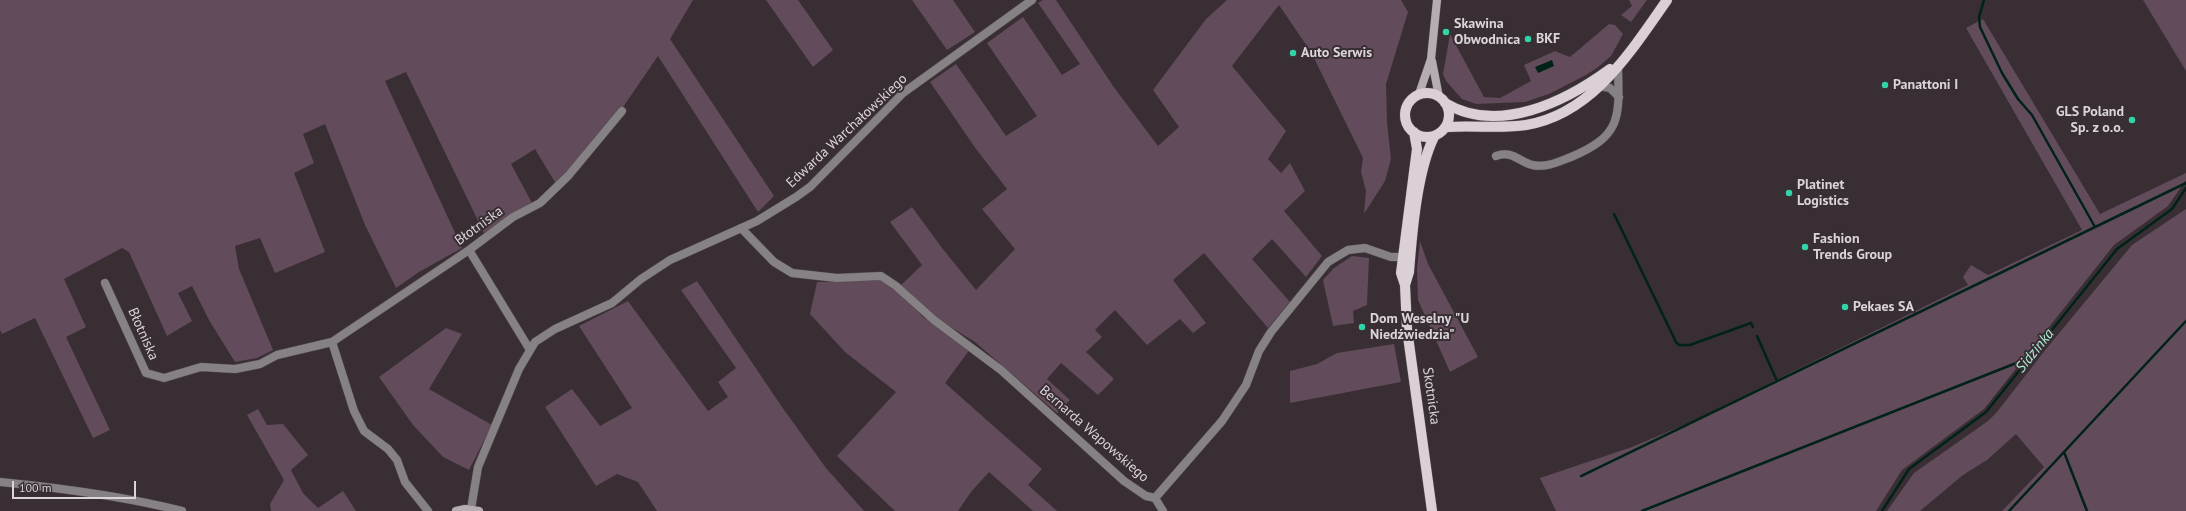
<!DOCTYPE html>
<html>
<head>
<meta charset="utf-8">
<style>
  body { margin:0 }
  #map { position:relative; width:2186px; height:511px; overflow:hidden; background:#382e34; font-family:"PT Sans",sans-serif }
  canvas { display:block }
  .scale { position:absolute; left:12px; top:481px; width:124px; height:18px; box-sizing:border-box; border:2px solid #dbd5d9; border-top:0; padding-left:5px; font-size:12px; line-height:14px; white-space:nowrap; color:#dbd5d9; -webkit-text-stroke:3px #382e34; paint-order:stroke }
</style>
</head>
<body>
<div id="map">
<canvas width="2186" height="511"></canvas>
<div class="scale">100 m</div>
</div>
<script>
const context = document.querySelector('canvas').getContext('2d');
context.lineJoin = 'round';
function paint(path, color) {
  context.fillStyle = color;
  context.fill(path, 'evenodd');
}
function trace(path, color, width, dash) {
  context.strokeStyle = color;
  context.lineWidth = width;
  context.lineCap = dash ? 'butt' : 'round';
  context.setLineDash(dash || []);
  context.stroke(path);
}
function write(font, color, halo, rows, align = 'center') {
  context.font = font + ' "PT Sans",sans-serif';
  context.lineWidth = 4;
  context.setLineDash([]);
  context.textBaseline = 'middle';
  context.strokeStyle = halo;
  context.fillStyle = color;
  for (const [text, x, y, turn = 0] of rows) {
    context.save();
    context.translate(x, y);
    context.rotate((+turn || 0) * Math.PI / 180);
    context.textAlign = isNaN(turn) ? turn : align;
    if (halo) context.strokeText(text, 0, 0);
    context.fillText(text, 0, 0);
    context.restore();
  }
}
paint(new Path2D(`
  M0,0H693L670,39L774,196L758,212L658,56L621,110L556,184L535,149L511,164L532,203L484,233L406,72L385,81L462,248L419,272L396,288L365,225L325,124L303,134L314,163L294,173L325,252L275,273L260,238L235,246L239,269L273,350L257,358L235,362L209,320L192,286L178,293L192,321L167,336L129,252L122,248L64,279L86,327L66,337L110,430L93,438L35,318L2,334L0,330Z
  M766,0H798L833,50L813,67Z
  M912,0H953L975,32L947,50Z
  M1043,0H1056L1113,86L1158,146L1179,127L1153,90L1206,19L1227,0H1401L1408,12L1386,84L1387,122L1391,159L1385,181L1364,214L1366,191L1361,172L1363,158L1311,52L1279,5L1232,66L1286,131L1268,159L1281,173L1290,163L1305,191L1284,211L1322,256L1306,277L1272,239L1252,259L1290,302L1268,328L1204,253L1173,280L1206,323L1193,333L1180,319L1147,345L1115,310L1095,330L1102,337L1086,352L1114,379L1098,395L1061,363L1047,379L1070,400L1057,413L975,342L936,318L901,285L922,265L890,222L912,207L942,248L976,290L1015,249L982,209L1007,189L976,149L930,82L956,64L1006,136L1037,116L987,43L1023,17L1062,75L1080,64L1038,3Z
  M1629,0H1647L1631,22L1621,15L1632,6Z
  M2143,0H2186V71Z
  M1983,19L2100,214L2186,173V180L2168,206L2114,245L1984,409L1902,470L1876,511H1556L1540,478L1632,447L1691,422L1968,285L1963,277L1971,265L1988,275L2082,230L1966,28Z
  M1609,24L1615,25L1623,34L1611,56L1597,68L1586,75L1549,94L1525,102L1476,104L1462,99L1446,81L1443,74L1450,34L1484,97L1500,98L1531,81L1524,65L1555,51L1570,57Z
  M2186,209V511H2002L2044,467L2016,434L1987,460L1963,475L1920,511H1887L1914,473L1988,421L1997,412L2046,349L2132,245Z
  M1420,241L1428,264L1478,357L1450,372L1418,300L1417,269Z
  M1352,256L1369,258L1367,305L1353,311L1354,323L1333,326L1323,280L1334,268Z
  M882,280L896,289L923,317L971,348L945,383L1042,469L1028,485L1057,511H1033L989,472L971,492L958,511H895L837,456L896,392L845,352L810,314L817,282Z
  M697,281L782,407L826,468L864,511H657L638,482L617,474L596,486L545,407L572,389L600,426L632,408L579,326L628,301L708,411L728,397L718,382L736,368L681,290Z
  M446,328L462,334L429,389L492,425L469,470L443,457L413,425L379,377Z
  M1394,344L1401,382L1290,403V371L1317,364L1337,353Z
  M258,409L267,425L283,424L308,455L291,470L303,493L318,508L343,491L356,511H271L270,504L284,480L247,415Z`), '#624b5a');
paint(new Path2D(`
  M1552,60L1554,66L1538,73L1535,67Z`), '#012218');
trace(new Path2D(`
  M1984,0L1979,17L1980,27L2002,73L2018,99L2032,115L2095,227
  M1614,214L1676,342L1679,345H1690L1751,323L1753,327
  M1757,336L1777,381
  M2064,452L2087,511
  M1581,476L2186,183
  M1642,511L2029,358
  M1882,511L1909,469L1986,412L2117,249L2172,209L2186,188
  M2009,511L2186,321`), '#012218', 2.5);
const street = new Path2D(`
  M1599,86L1610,88L1619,97
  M1496,156C1512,150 1518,161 1532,165C1546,168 1558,162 1571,157C1623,135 1619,117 1618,65
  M741,228L774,262L792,273L837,278L881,276L896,286L934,320L1001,370L1124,481L1146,496L1155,498L1222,421L1246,385L1259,351L1271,332L1328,262L1348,250L1365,248L1391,257H1407
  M469,250L530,350
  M105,283L146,373L164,378L201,367L235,369L260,364L277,355L332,342L469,250L513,217L540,203L568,176L622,111
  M332,342L354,411L364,431L388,449L397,460L405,482L428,511
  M0,482C61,488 123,496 182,511
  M1155,498L1163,511
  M471,509L478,467L519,369L535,342L555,329L612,303L641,279L670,260L757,221L796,197L810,187L903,93L1032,0`);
const secondary = new Path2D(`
  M1432,61L1439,97
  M1419,94L1431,59L1437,0
  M456,511L465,509L479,511`);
const primary = new Path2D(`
  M1405 115a22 22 0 1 1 44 0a22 22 0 1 1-44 0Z
  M1445,103C1498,135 1565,102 1610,69
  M1447,127C1473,125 1500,129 1526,125C1593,114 1631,51 1667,0
  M1414,132L1417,149L1401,273L1405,285L1407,329L1432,511
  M1405,285L1409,272C1412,233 1417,171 1434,137`);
trace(street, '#554c52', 9);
trace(secondary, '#554c52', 9);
trace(primary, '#554c52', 11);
trace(street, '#868184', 8);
trace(secondary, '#b5adb2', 8);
trace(primary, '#dad0d6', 10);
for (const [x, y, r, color] of [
  [1446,32,4,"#31d4a9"],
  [1528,39,4,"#31d4a9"],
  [1293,53,4,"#31d4a9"],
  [1885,85,4,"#31d4a9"],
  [2132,120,4,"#31d4a9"],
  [1789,193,4,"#31d4a9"],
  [1805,247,4,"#31d4a9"],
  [1845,307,4,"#31d4a9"],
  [1362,327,4,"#31d4a9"]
]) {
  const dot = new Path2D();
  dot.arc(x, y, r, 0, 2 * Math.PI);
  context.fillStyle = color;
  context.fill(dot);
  trace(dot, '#382e34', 1.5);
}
write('bold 14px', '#dbd5d9', '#382e34', [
  ["Skawina",1454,24],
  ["Obwodnica",1454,40],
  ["BKF",1536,39],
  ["Auto Serwis",1301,53],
  ["Panattoni I",1893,85],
  ["GLS Poland",2124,112,"right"],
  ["Sp. z o.o.",2124,128,"right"],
  ["Platinet",1797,185],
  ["Logistics",1797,201],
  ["Fashion",1813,239],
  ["Trends Group",1813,255],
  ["Pekaes SA",1853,307],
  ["Dom Weselny \"U",1370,319],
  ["Niedźwiedzia\"",1370,335]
], 'left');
write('14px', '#dbd5d9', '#382e34', [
  ["Edwarda Warchałowskiego",847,131,-43],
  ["Błotniska",479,226,-36],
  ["Błotniska",143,334,66],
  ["Skotnicka",1431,396,82],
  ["Bernarda Wapowskiego",1094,434,41]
]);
write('italic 15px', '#abecd4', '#382e34', [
  ["Sidzinka",2035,351,-51]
]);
</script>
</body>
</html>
